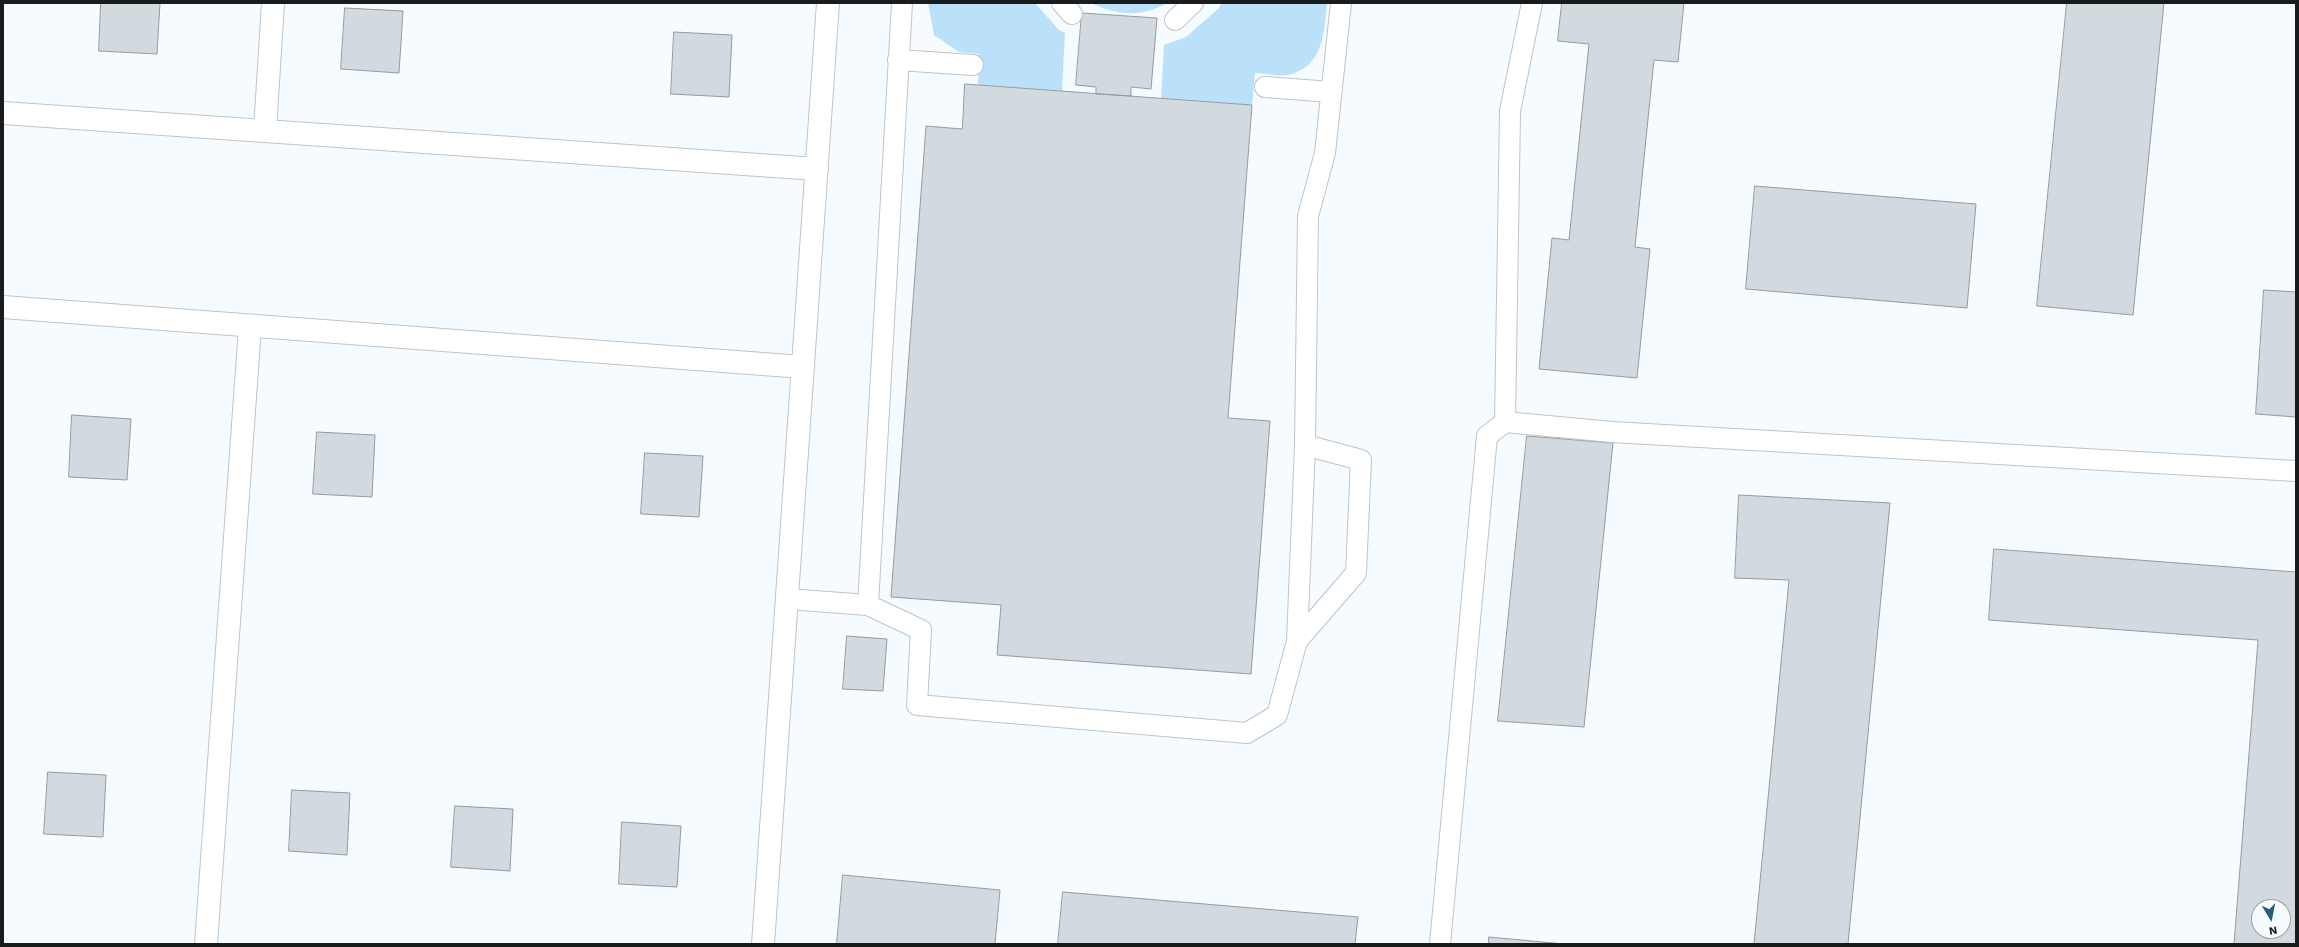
<!DOCTYPE html>
<html>
<head>
<meta charset="utf-8">
<style>
  body { margin:0 }
  #map { position:relative; width:2299px; height:947px; overflow:hidden; background:#f6fbff; font-family:"Work Sans",sans-serif }
  canvas { display:block }
  .frame { position:absolute; inset:0; border:4px solid #191c1d; pointer-events:none }
  .north { position:absolute; left:2251px; top:899px; width:40px; height:40px; box-sizing:border-box; background:#f6fbff; border:1px solid #9ea2a5; border-radius:50%; rotate:170deg; font-size:11px; font-weight:700; line-height:16px; text-align:center; color:#191c1d }
  .north::after { content:''; display:block; margin:auto; width:14px; height:18px; background:#2b5d7a; clip-path:polygon(50% 0,100% 100%,50% 72%,0 100%) }
</style>
</head>
<body>
<div id="map">
<canvas width="2299" height="947"></canvas>
<div class="frame"></div>
<div class="north">N</div>
</div>
<script>
const context = document.querySelector('canvas').getContext('2d');
context.lineJoin = 'round';
function paint(path, color) {
  context.fillStyle = color;
  context.fill(path, 'evenodd');
}
function trace(path, color, width, dash) {
  context.strokeStyle = color;
  context.lineWidth = width;
  context.lineCap = dash ? 'butt' : 'round';
  context.setLineDash(dash || []);
  context.stroke(path);
}
paint(new Path2D(`
  M928,3H1035L1059,30L1065,33L1062,91L978,85L979,54L959,52L934,35Z
  M1091,3H1167C1142,18 1116,15 1091,3Z
  M1221,3H1327C1324,32 1324,67 1288,75C1279,77 1265,73 1255,73L1252,105L1161,98L1164,45L1186,37L1219,8Z`), '#bbe0f9');
const building = new Path2D(`
  M101,3H160L157,54L99,51Z
  M1562,3H1684L1678,62L1654,60L1635,247L1650,249L1637,378L1539,369L1552,238L1569,240L1589,44L1558,41Z
  M2067,3H2164L2133,315L2037,306Z
  M345,8L403,11L399,73L341,69Z
  M1082,13L1157,18L1151,89L1131,87V96L1096,94V87L1076,85Z
  M674,32L732,35L729,97L671,94Z
  M965,84L1252,105L1228,418L1270,421L1251,674L997,655L1001,605L891,597L926,126L962,129Z
  M1755,186L1976,204L1967,308L1746,289Z
  M2264,290L2296,292V417L2256,414Z
  M72,415L131,419L127,480L69,477Z
  M317,432L375,435L372,497L313,494Z
  M1527,436L1613,443L1584,727L1498,721Z
  M645,453L703,456L699,517L641,514Z
  M1739,495L1890,503L1848,944H1754L1789,580L1735,578Z
  M1994,549L2296,572V944H2234L2258,640L1989,620ZM2259,907H2283V931H2259Z
  M847,636L887,639L883,691L843,689Z
  M48,772L106,775L103,837L44,834Z
  M292,790L350,793L347,855L289,851Z
  M455,806L513,809L510,871L451,867Z
  M622,822L681,826L677,887L619,884Z
  M843,875L1000,890L995,944H837Z
  M1063,892L1358,917L1355,944H1058Z
  M1489,937L1564,944H1489Z`);
paint(building, '#d2dadf');
trace(building, '#949ba0', 1);
const service = new Path2D(`
  M902,3L868,605L921,630L917,705L1247,733L1277,715L1297,641L1305,445L1308,216L1325,153L1341,3
  M1062,3L1072,14
  M1175,20L1193,3
  M898,60L973,65
  M1265,87L1331,92
  M1505,422L1510,111L1532,3
  M787,599L868,605
  M1297,641L1356,573L1361,460L1305,445
  M1440,944L1487,436L1505,422L1612,432L2296,471`);
const minor = new Path2D(`
  M3,113L817,169
  M265,130L273,3
  M3,307L803,367
  M206,944L250,327
  M763,944L828,3`);
trace(service, '#bdc5ca', 22);
trace(minor, '#bdc5ca', 24);
trace(service, '#fff', 20);
trace(minor, '#fff', 22);
</script>
</body>
</html>
